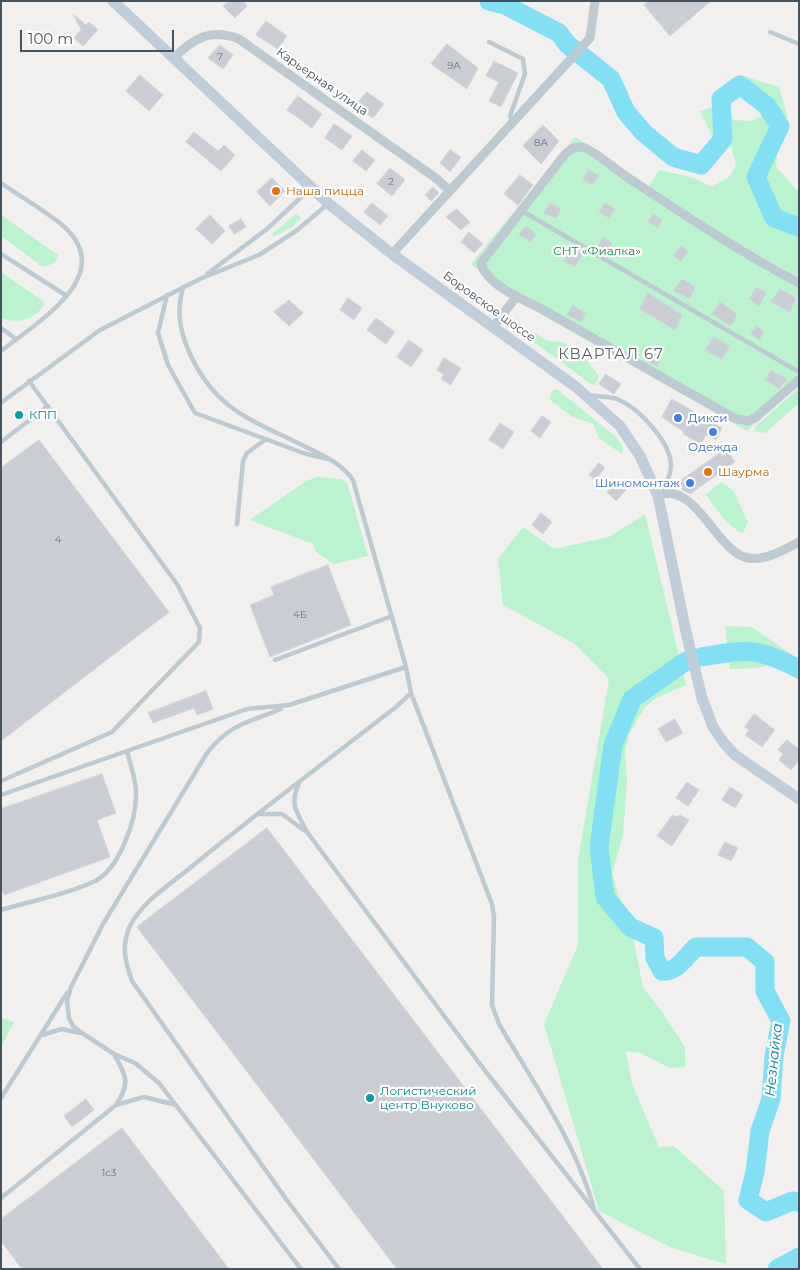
<!DOCTYPE html>
<html>
<head>
<meta charset="utf-8">
<style>
  body { margin:0 }
  #map { position:relative; width:800px; height:1270px; overflow:hidden; background:#f2efef; font-family:Montserrat,sans-serif }
  canvas { display:block }
  .frame { position:absolute; inset:0; border:2px solid #45535e; pointer-events:none }
  .scale { position:absolute; left:20px; top:30px; width:154px; height:22px; box-sizing:border-box; border:2px solid #45535e; border-top:0; padding-left:6px; font-size:15px; line-height:18px; white-space:nowrap; color:#45535e; -webkit-text-stroke:4px #fff; paint-order:stroke }
</style>
</head>
<body>
<div id="map">
<canvas width="800" height="1270"></canvas>
<div class="frame"></div>
<div class="scale">100 m</div>
</div>
<script>
const context = document.querySelector('canvas').getContext('2d');
context.lineJoin = 'round';
function paint(path, color) {
  context.fillStyle = color;
  context.fill(path, 'evenodd');
}
function trace(path, color, width, dash) {
  context.strokeStyle = color;
  context.lineWidth = width;
  context.lineCap = dash ? 'butt' : 'round';
  context.setLineDash(dash || []);
  context.stroke(path);
}
function write(font, color, halo, rows, align = 'center') {
  context.font = font + ' Montserrat,sans-serif';
  context.lineWidth = 4.5;
  context.setLineDash([]);
  context.textBaseline = 'middle';
  context.strokeStyle = halo;
  context.fillStyle = color;
  for (const [text, x, y, turn = 0] of rows) {
    context.save();
    context.translate(x, y);
    context.rotate((+turn || 0) * Math.PI / 180);
    context.textAlign = isNaN(turn) ? turn : align;
    if (halo) context.strokeText(text, 0, 0);
    context.fillText(text, 0, 0);
    context.restore();
  }
}
paint(new Path2D(`
  M740,75L779,87L787,115L778,142L776,167L799,192V278L729,238L799,284V379L747,431L521,303L471,264L575,137L649,186L659,170L691,177L712,187L730,176L736,166L731,145L713,138L700,111L718,105L734,120L751,121L762,116L753,88Z
  M296,214L301,218L292,227L273,237L272,234Z
  M1,215L58,255L55,262L45,267L40,265L1,236Z
  M1,272L43,301L44,305C34,320 18,324 1,318Z
  M512,320L548,341L562,342L580,352L599,376L595,385L591,384L524,335L511,323Z
  M799,388V403L765,433L754,431L756,426Z
  M557,389L616,437L623,447L622,454L599,438L593,424L573,417L551,401L549,398L552,391Z
  M317,477L341,479L347,482L368,556L333,564L315,551L313,544L250,520L306,481Z
  M721,482L733,490L748,522L743,533C731,530 712,505 706,494Z
  M645,514L686,685L656,698L645,707L629,735L625,751L627,782L623,835L612,874L634,942L643,987L664,1015L685,1047V1067L670,1068L641,1053L626,1051L632,1084L659,1147L674,1146L724,1191L726,1264L672,1248L599,1211L544,1024L578,945V860L609,679L575,644L503,605L498,559L523,527L554,549L609,537Z
  M725,626L752,627L798,659L757,668L730,669Z
  M1,1018L14,1022L1,1047Z`), '#baf3ce');
trace(new Path2D(`
  M489,1L505,5L559,33L567,44L611,79L626,112L643,132L673,157L701,165L723,139L721,99L740,85L767,106L780,126L756,177L774,218L799,227
  M701,657C748,649 755,647 799,669
  M686,661L632,699L613,745L599,847L605,897L630,927L654,938L655,958L662,971C677,973 685,957 696,947H747L765,962V991L781,1021L774,1056L771,1099L760,1131L755,1172L748,1200L766,1212L792,1201L799,1202
  M777,1269L799,1257`), '#83dff4', 19);
const building = new Path2D(`
  M230,1H243L247,6L235,18L223,6Z
  M649,1H711L670,36L644,5Z
  M73,14L86,25L89,22L98,30L83,46L74,38L81,30Z
  M266,21L287,36L278,49L256,35Z
  M447,44L478,68L467,89L431,64Z
  M220,45L233,55L223,69L208,58Z
  M494,61L518,73L501,107L489,101L499,82L486,76Z
  M140,75L163,95L149,111L126,91Z
  M367,92L384,104L373,118L355,106Z
  M298,96L322,114L312,128L287,110Z
  M334,124L352,136L342,150L325,138Z
  M543,125L559,141L541,164L523,146Z
  M194,132L218,151L224,145L235,155L221,171L186,142Z
  M362,150L375,160L366,171L353,161Z
  M450,150L461,157L450,172L440,163Z
  M390,168L405,180L392,196L377,184Z
  M589,170L599,176L592,185L583,179Z
  M520,175L533,185L518,205L504,194Z
  M272,178L285,191L270,206L257,192Z
  M433,187L439,193L431,201L425,195Z
  M372,203L388,216L380,225L364,212Z
  M550,203L561,209L556,218L544,213Z
  M606,203L615,209L609,218L599,212Z
  M457,209L470,222L461,230L446,217Z
  M653,214L662,220L658,228L648,222Z
  M210,215L225,231L212,244L196,229Z
  M241,219L246,227L234,234L229,226Z
  M526,226L536,234L531,242L519,235Z
  M469,232L483,244L474,253L461,242Z
  M603,237L612,243L606,254L598,247Z
  M681,246L688,251L681,261L674,256Z
  M572,248L583,254L575,267L564,261Z
  M682,279L695,287L690,299L674,291Z
  M757,287L766,293L759,306L749,299Z
  M780,289L796,298L790,312L771,302Z
  M648,293L682,315L675,330L640,309Z
  M348,298L362,308L354,320L340,310Z
  M289,300L303,313L289,326L274,312Z
  M720,302L737,314L731,326L712,314Z
  M573,305L586,314L581,322L567,315Z
  M376,318L395,332L386,344L367,330Z
  M757,326L764,332L759,340L751,334Z
  M714,337L730,346L722,359L705,350Z
  M409,340L423,350L411,367L397,357Z
  M649,349L661,355L657,367L643,358Z
  M444,358L461,368L451,385L441,379L444,375L437,370Z
  M771,370L787,379L779,389L766,380Z
  M606,374L621,384L614,394L599,384Z
  M672,399L722,428L716,440L706,435L701,444L683,434L684,432L662,417Z
  M542,416L551,422L540,438L531,431Z
  M500,423L514,432L503,449L489,440Z
  M39,440L169,612L1,741V468Z
  M726,449L735,462L690,494L681,489L677,483Z
  M599,463L605,468L595,480L589,475Z
  M617,481L626,490L616,501L607,492Z
  M541,513L552,522L543,534L532,525Z
  M328,565L351,625L270,657L250,605L274,595L271,587Z
  M206,691L213,709L197,715L194,708L153,723L148,713Z
  M754,714L775,730L762,747L745,735L749,730L745,727Z
  M675,719L683,733L666,742L658,729Z
  M787,740L799,749V761L791,770L779,760L783,754L778,750Z
  M102,774L116,813L97,820L110,857L4,895L1,886V809Z
  M687,782L699,790L688,806L676,798Z
  M730,787L743,795L735,808L722,800Z
  M673,815L677,817L680,815L689,820L672,846L657,836Z
  M267,828L603,1269H397L137,927Z
  M725,842L738,848L731,861L718,855Z
  M86,1099L94,1110L72,1127L64,1116Z
  M122,1128L229,1269H22L1,1241V1219Z`);
paint(building, '#caced4');
trace(building, '#d2d5db', 1);
trace(new Path2D(`
  M770,32L799,44
  M489,42L523,59L525,74L510,116L514,122
  M1,183C21,197 42,209 61,224C121,274 37,322 1,351
  M522,211L799,372
  M1,254L67,296
  M207,274L267,229L311,188
  M167,295L158,333L168,365L195,413L306,454L328,459
  M1,328L16,339
  M589,395C598,397 608,396 617,399C638,407 672,443 671,467C670,477 665,487 659,496
  M2,402L100,330L202,278L259,255L296,231L328,204
  M1,442L48,406
  M237,524L243,461L247,453L266,439
  M275,660L392,616
  M411,693L492,904L494,917L492,1005L499,1024C534,1084 576,1142 594,1209
  M281,709C247,723 231,723 207,753L103,924L71,987L67,1001L69,1018L73,1026L82,1033L114,1054L135,1063L159,1083L301,1269
  M1,781L112,732L199,642L200,628L177,584L29,381
  M299,783C289,805 297,812 307,832L483,1068L640,1269
  M1,795L247,709L289,705L406,667L353,480C341,463 324,456 306,447C253,420 217,412 190,354C180,332 176,311 183,287
  M258,814H282L305,831
  M1,910C30,901 66,895 93,882C119,871 137,819 136,792C136,779 130,764 127,751
  M42,1035L62,1029L80,1033
  M1,1098L67,993
  M116,1105L144,1097L176,1105
  M1,1198L116,1105C130,1084 127,1076 115,1056
  M339,1269L286,1199L132,981C125,961 121,946 130,926C143,900 174,882 196,863C261,810 329,759 396,707L411,693L406,667`), '#becad2', 4.5);
trace(new Path2D(`
  M173,59C193,38 211,28 239,39L437,179L450,191
  M392,254L590,38L595,1
  M799,283C742,253 689,218 636,183C620,174 601,155 585,148C577,145 571,148 565,154L481,263C486,285 522,299 540,308L734,418L748,421L755,418L799,380
  M493,327L516,297
  M658,496C695,479 716,552 748,558C765,561 784,550 799,542`), '#becad2', 9);
trace(new Path2D(`
  M113,1L329,204L392,254L576,387L620,426L640,456L658,496L686,632L702,698L713,727L724,743L735,755L799,799`), '#c0cdda', 11);
for (const [x, y, r, color] of [
  [276,191,5,"#e8710a"],
  [19,415,5,"#0f9aa8"],
  [678,418,5,"#3f7fe0"],
  [713,432,5,"#3f7fe0"],
  [708,472,5,"#e8710a"],
  [690,483,5,"#3f7fe0"],
  [370,1098,5,"#0f9aa8"]
]) {
  const dot = new Path2D();
  dot.arc(x, y, r, 0, 2 * Math.PI);
  context.fillStyle = color;
  context.fill(dot);
  trace(dot, '#fff', 2);
}
write('10px', '#66727c', null, [
  ["7",220,57],
  ["9А",454,66],
  ["8А",541,143],
  ["2",391,182],
  ["4",58,540],
  ["4Б",300,615],
  ["1с3",109,1173]
]);
write('12px', '#45535e', '#fff', [
  ["Карьерная улица",322,82,35],
  ["Боровское шоссе",489,307,36]
]);
write('12px', '#c56008', '#fff', [
  ["Наша пицца",286,191],
  ["Шаурма",718,472]
], 'left');
write('12px', '#0f8748', '#fff', [
  ["СНТ «Фиалка»",597,251]
]);
write('12px', '#0d838f', '#fff', [
  ["КПП",29,415],
  ["Логистический",380,1091],
  ["центр Внуково",380,1105]
], 'left');
write('12px', '#366cbe', '#fff', [
  ["Дикси",688,418],
  ["Одежда",713,447,"center"],
  ["Шиномонтаж",680,483,"right"]
], 'left');
write('italic 14px', '#03819e', '#fff', [
  ["Незнайка",774,1060,-84]
]);
context.letterSpacing = '1px';
write('15px', '#5b6065', '#fff', [
  ["КВАРТАЛ 67",611,355]
]);
context.letterSpacing = '0px';
</script>
</body>
</html>
